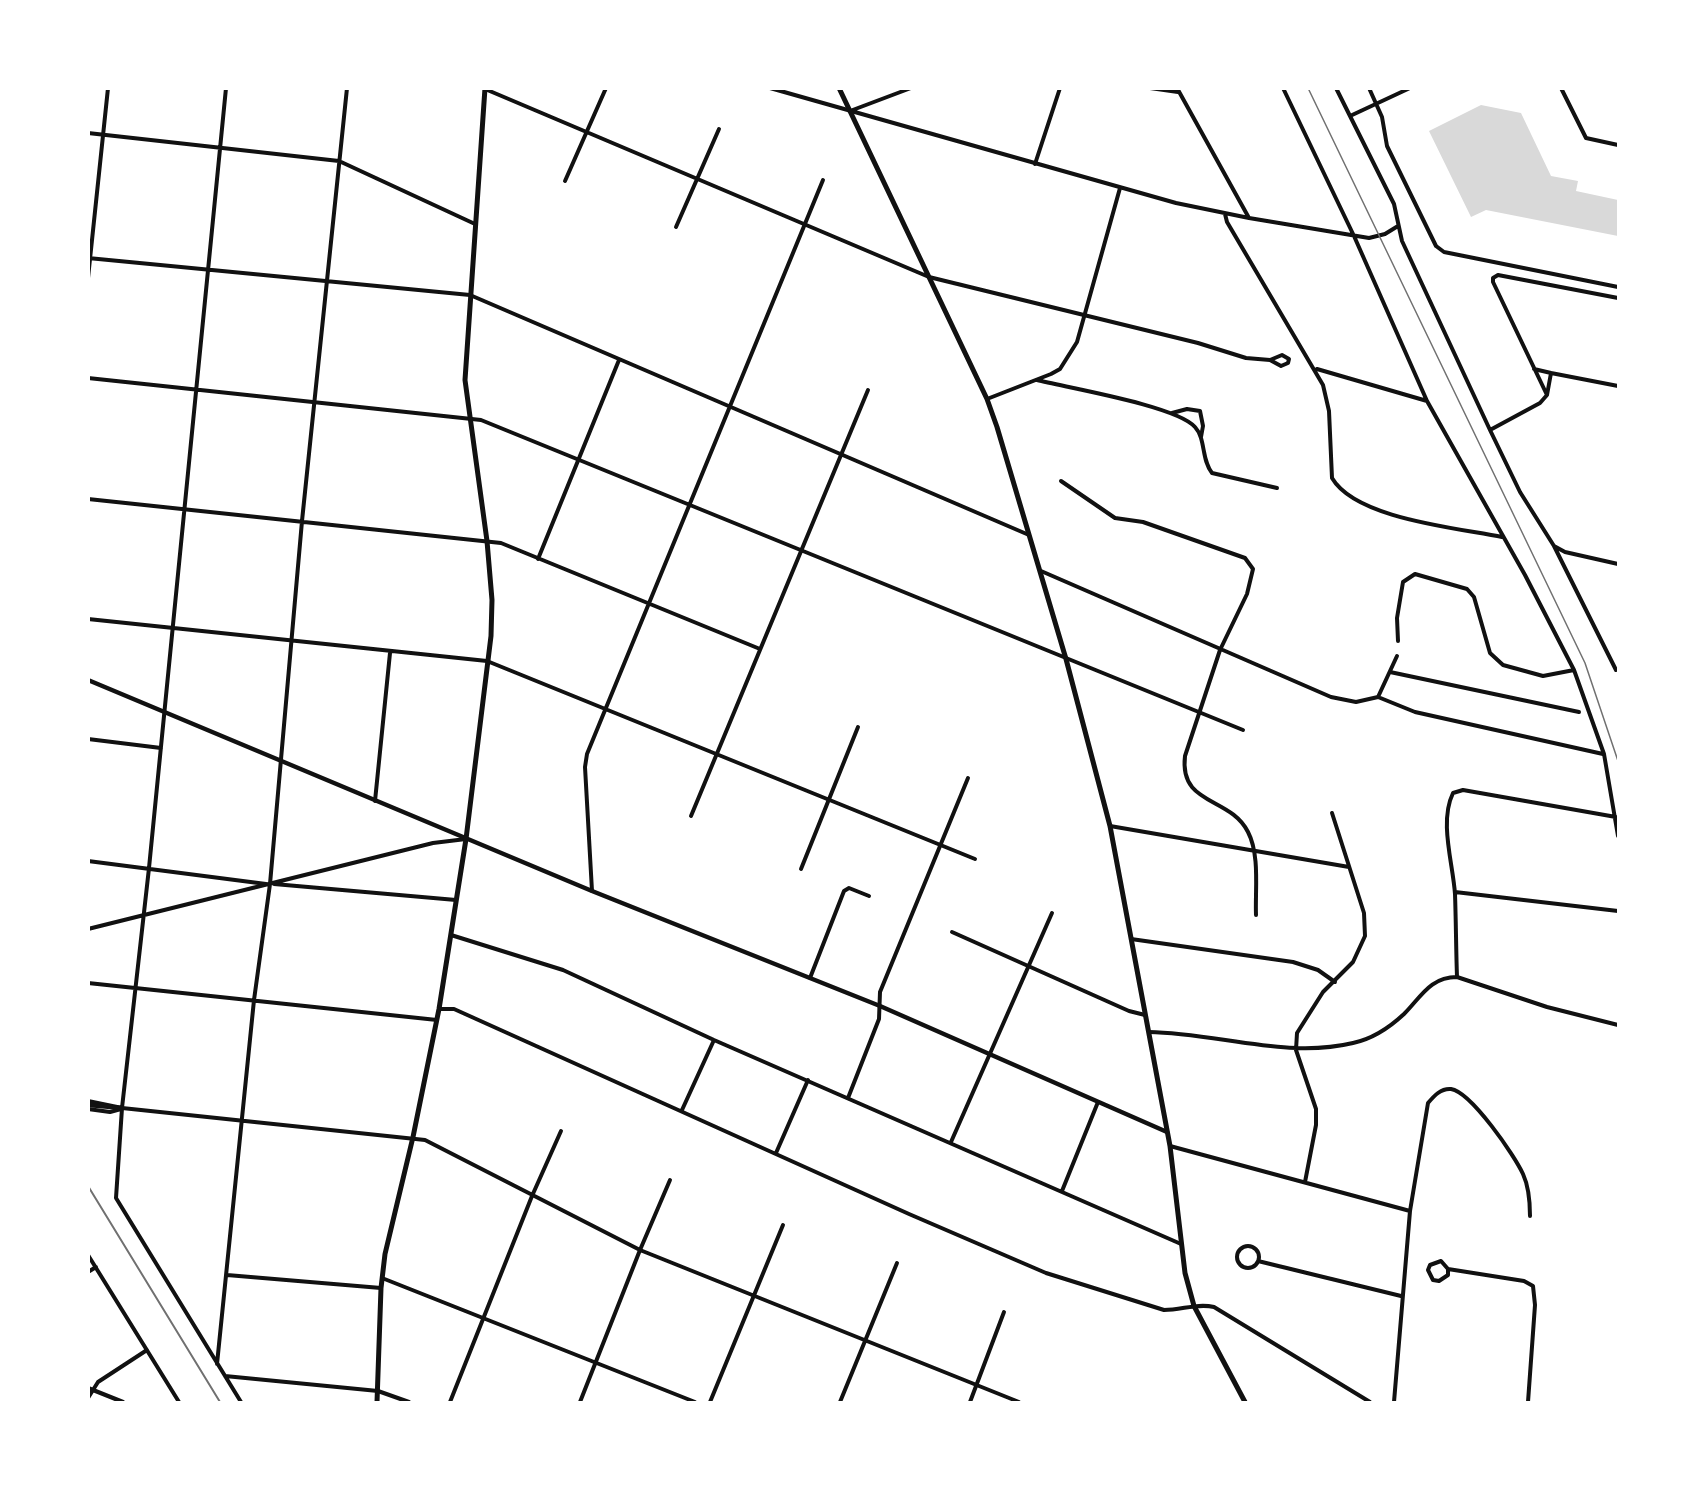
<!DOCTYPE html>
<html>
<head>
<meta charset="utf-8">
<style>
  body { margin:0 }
  #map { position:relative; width:1707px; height:1491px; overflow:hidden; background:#fff; font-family:"Alegreya Sans",sans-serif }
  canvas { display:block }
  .frame { position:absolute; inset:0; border:90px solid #fff; pointer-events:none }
</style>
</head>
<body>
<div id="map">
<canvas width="1707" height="1491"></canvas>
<div class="frame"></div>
</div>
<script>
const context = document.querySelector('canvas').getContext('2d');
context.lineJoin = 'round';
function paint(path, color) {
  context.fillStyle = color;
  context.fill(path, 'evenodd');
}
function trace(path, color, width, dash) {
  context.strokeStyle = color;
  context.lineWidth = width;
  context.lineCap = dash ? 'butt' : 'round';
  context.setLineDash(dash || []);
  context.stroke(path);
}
paint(new Path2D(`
  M1481,105L1521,113L1551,176L1578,181L1576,191L1618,200V236L1486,210L1471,217L1429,131Z`), '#d9d9d9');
trace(new Path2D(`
  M226,88L149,868L122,1108L116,1198L241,1402
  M770,88L1176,203L1249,218L1369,238L1385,234L1398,226
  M1150,88L1178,92
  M1177,88L1249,218
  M1283,88L1354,236L1427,401L1525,575L1574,670L1604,754L1618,836
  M1336,88L1394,204L1402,241L1490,430L1520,492L1554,546L1616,670
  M1369,88L1382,117L1387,146L1436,246L1444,252L1618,287
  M1561,88L1586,138L1618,145
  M485,89L929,277L1198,343L1246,358L1270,360L1282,355L1289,359L1288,363L1281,366L1270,360
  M850,111L911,88
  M1350,116L1410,88
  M88,133L339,161L475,224
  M1035,164L1060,88
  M565,181L606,88
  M1225,214L1227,222L1323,385L1329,411L1332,478C1356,519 1458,528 1502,537
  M676,227L719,129
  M88,258L470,295L1029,535
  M88,278L108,88
  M1317,369L1427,401
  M1534,369L1551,373L1547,395
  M1551,373L1618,386
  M88,378L481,420L1243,730
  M1037,380C1069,388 1177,406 1195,427C1206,439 1201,459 1212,473L1277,488
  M987,399L1051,374L1060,369L1077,342L1120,188
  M1172,413L1187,409L1200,411L1203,426L1201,437
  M1490,430L1540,403L1547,395L1493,282V278L1498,275L1618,298
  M1061,481L1115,518L1143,522L1245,558L1253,569L1247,594L1220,650L1185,756C1179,806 1230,796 1248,832C1260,855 1255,890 1256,915
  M88,499L501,543L760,649
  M1554,546L1565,552L1618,564
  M538,559L619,360
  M1041,571L1331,697L1356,702L1378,697L1415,712L1603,754
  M88,619L487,661L975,859
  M1398,641L1397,618L1403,582L1415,574L1467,589L1474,597L1490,653L1503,665L1543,676L1574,670
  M1390,672L1579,712
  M1378,697L1397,656
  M88,739L161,748
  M375,801L390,653
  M691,816L868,390
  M1110,826L1349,867
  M88,861L266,884
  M801,869L858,727
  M274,884L456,900
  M592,891L585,767L587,754L823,180
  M1455,892L1618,911
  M88,929L433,843L466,839
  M952,932L1129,1011L1145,1015
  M451,935L563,970L714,1040L1181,1244
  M1131,939L1293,962L1318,970L1335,982
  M1457,977C1456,949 1456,922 1455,894C1453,863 1439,822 1453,793L1463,790L1616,817
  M810,978L844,891L849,888L869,896
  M88,983L437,1020
  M439,1009H454L909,1214L1046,1273L1164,1310C1182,1310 1197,1303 1214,1307L1370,1402
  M1149,1032C1217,1033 1286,1059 1353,1043C1372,1039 1389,1028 1404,1014C1421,997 1430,977 1457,977L1547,1007L1618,1025
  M848,1098L879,1019L880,992L968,778
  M88,1101L122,1108L425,1140L640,1250L1019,1402
  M88,1109L110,1112L121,1109
  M682,1110L714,1040
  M951,1142L1052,913
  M1170,1146L1410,1211
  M776,1153L808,1080
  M1305,1182L1316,1125V1109L1296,1050L1297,1033L1323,992L1353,962L1365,936L1364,913L1332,813
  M1062,1191L1098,1102
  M1237 1257a11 11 0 1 1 22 0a11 11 0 1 1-22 0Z
  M88,1255L179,1402
  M1258,1261L1401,1296
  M1448,1269V1275L1439,1281L1433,1280L1428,1270L1430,1265L1441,1261L1448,1269L1524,1281L1533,1286L1535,1305L1528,1402
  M88,1272L96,1267
  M227,1275L381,1288
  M382,1278L695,1402
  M217,1364L254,1000L270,884L302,521L347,88
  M225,1376L378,1391L409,1402
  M88,1398L98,1382L147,1350
  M450,1402L532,1196L561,1131
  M580,1402L640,1250L670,1180
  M710,1402L783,1225
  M840,1402L897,1263
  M970,1402L1004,1312
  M1394,1402L1410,1211L1428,1103C1434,1096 1441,1088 1451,1089C1471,1092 1515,1156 1523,1174C1529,1187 1530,1202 1530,1216`), '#111', 4);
trace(new Path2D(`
  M88,680L592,891L880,1006L1167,1132
  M88,1105L122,1108
  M88,1388L123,1402`), '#111', 4.5);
trace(new Path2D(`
  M377,1402L381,1288L385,1254L413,1137L439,1009L466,839L491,636L492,600L487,541L465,380L485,88`), '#111', 5);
trace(new Path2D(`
  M839,88L987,399L997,427L1066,659L1110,826L1170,1146L1185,1273L1194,1306L1245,1402`), '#111', 5);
trace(new Path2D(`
  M1308,88L1585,663L1618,761`), '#707070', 1.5);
trace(new Path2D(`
  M88,1186L220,1402`), '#707070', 2);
</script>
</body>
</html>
